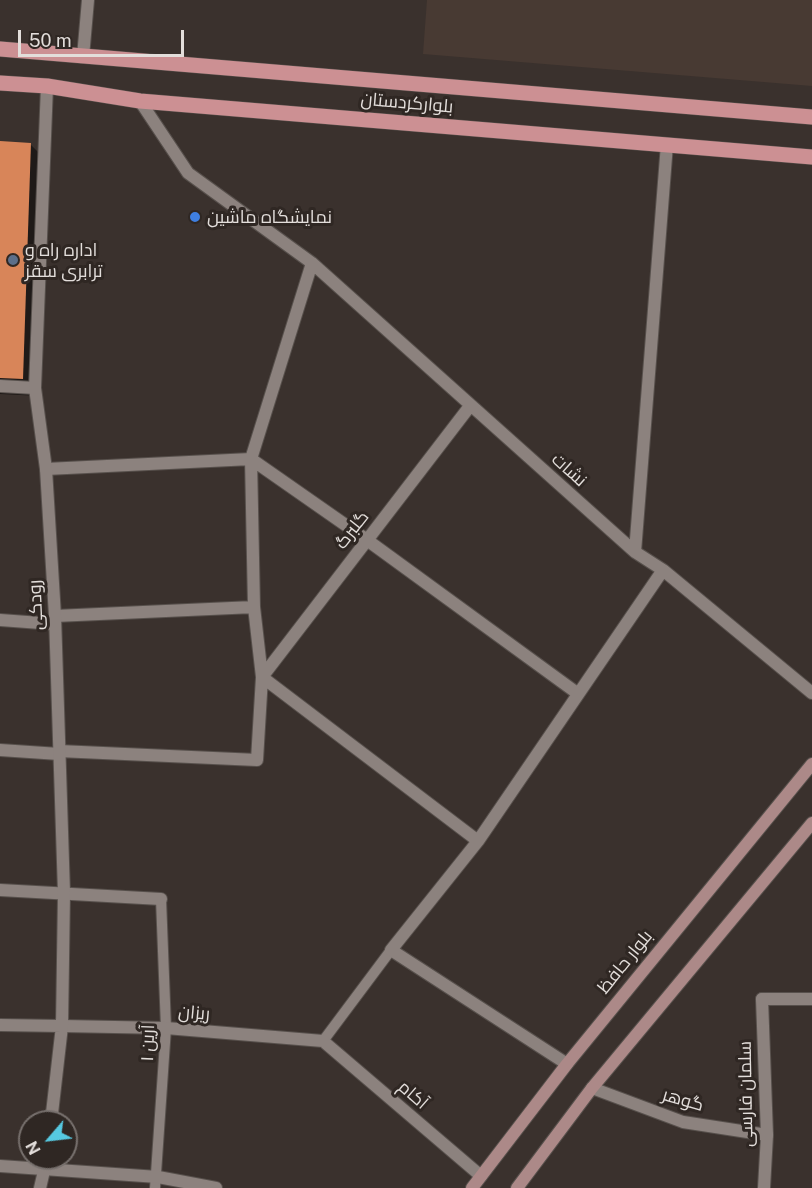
<!DOCTYPE html>
<html>
<head>
<meta charset="utf-8">
<style>
  body { margin:0 }
  #map { position:relative; width:812px; height:1188px; overflow:hidden; background:#3a312d; font-family:"Public Sans",sans-serif }
  canvas { display:block }
  .north { position:absolute; left:18px; top:1110px; width:60px; height:60px; box-sizing:border-box; background:#2f2723; border:2px solid #77706d; border-radius:50%; rotate:242deg; font-size:16px; font-weight:700; line-height:24px; text-align:center; color:#e3dedb }
  .north::after { content:''; display:block; margin:auto; width:21px; height:27px; background:#56c9e1; clip-path:polygon(50% 0,100% 100%,50% 72%,0 100%) }
  .scale { position:absolute; left:18px; top:30px; width:166px; height:27px; box-sizing:border-box; border:3px solid #e3dedb; border-top:0; padding-left:8px; font-size:18px; line-height:21px; white-space:nowrap; color:#e3dedb; -webkit-text-stroke:4px #2f2723; paint-order:stroke }
</style>
</head>
<body>
<div id="map">
<canvas width="812" height="1188"></canvas>
<div class="north">N</div>
<div class="scale">50 m</div>
</div>
<script>
const context = document.querySelector('canvas').getContext('2d');
context.lineJoin = 'round';
function paint(path, color) {
  context.fillStyle = color;
  context.fill(path, 'evenodd');
}
function trace(path, color, width, dash) {
  context.strokeStyle = color;
  context.lineWidth = width;
  context.lineCap = dash ? 'butt' : 'round';
  context.setLineDash(dash || []);
  context.stroke(path);
}
function write(font, color, halo, rows, align = 'center') {
  context.font = font + ' "Public Sans",Cairo,sans-serif';
  context.lineWidth = 6;
  context.setLineDash([]);
  context.textBaseline = 'middle';
  context.strokeStyle = halo;
  context.fillStyle = color;
  for (const [text, x, y, turn = 0] of rows) {
    context.save();
    context.translate(x, y);
    context.rotate((+turn || 0) * Math.PI / 180);
    context.textAlign = isNaN(turn) ? turn : align;
    if (halo) context.strokeText(text, 0, 0);
    context.fillText(text, 0, 0);
    context.restore();
  }
}
paint(new Path2D(`
  M427,0H812V86L423,54Z`), '#483a33');
paint(new Path2D(`
  M0,142L30,144L48,162L40,396L0,394Z`), '#0007');
paint(new Path2D(`
  M0,141L31,143L23,379L0,378Z`), '#d88559');
const service = new Path2D(`
  M323,1041L391,950
  M155,1188L166,1028L161,899`);
const minor = new Path2D(`
  M140,101L188,173L312,263L635,552L663,570L812,693
  M0,386L35,388
  M470,406L262,677L478,841
  M46,469L251,459L367,540L577,693
  M635,552L667,144
  M55,616L254,607
  M0,620L54,624
  M0,750L59,754
  M59,751L257,760L262,677L254,607L251,459L312,263
  M0,890L161,899
  M762,999H812
  M62,1026L166,1028L323,1041L481,1176
  M567,1064L391,950L478,841L663,570
  M592,1088L683,1122L767,1135
  M0,1166L158,1177L216,1188`);
const tertiary = new Path2D(`
  M83,57L88,0
  M47,86L35,388L46,469L55,616L64,893L62,1026L51,1122
  M762,999L767,1135L764,1188
  M0,1025L62,1026
  M40,1188L47,1158`);
const secondary = new Path2D(`
  M472,1188L567,1064L812,764
  M517,1188L592,1088L812,823`);
const primary = new Path2D(`
  M0,49L812,117
  M0,83L47,86L140,101L812,157`);
trace(service, '#57504c', 12);
trace(minor, '#57504c', 14);
trace(tertiary, '#57504c', 14);
trace(secondary, '#57504c', 14);
trace(primary, '#57504c', 16);
trace(service, '#8c827e', 10);
trace(minor, '#8c827e', 12);
trace(tertiary, '#8c827e', 12);
trace(secondary, '#ac8988', 12);
trace(primary, '#cc9093', 15);
for (const [x, y, r, color] of [
  [195,217,6,"#3f7fe0"],
  [13,260,6,"#5c6f8a"]
]) {
  const dot = new Path2D();
  dot.arc(x, y, r, 0, 2 * Math.PI);
  context.fillStyle = color;
  context.fill(dot);
  trace(dot, '#2f2723', 2);
}
write('18px', '#e3dedb', '#2f2723', [
  ["بلوارکردستان",407,103,5],
  ["نشات",569,470,42],
  ["گلبرگ",352,530,-52],
  ["رودکی",36,605,-93],
  ["بلوار حافظ",625,962,-51],
  ["ریزان",194,1013,5],
  ["آرین ۱",148,1043,-88],
  ["سلمان فارسی",746,1094,-91],
  ["آکام",413,1095,41],
  ["گوهر",683,1100,16]
]);
write('18px', '#e3dedb', '#2f2723', [
  ["نمایشگاه ماشین",207,217],
  ["اداره راه و",25,250],
  ["ترابری سقز",25,271]
], 'left');
</script>
</body>
</html>
